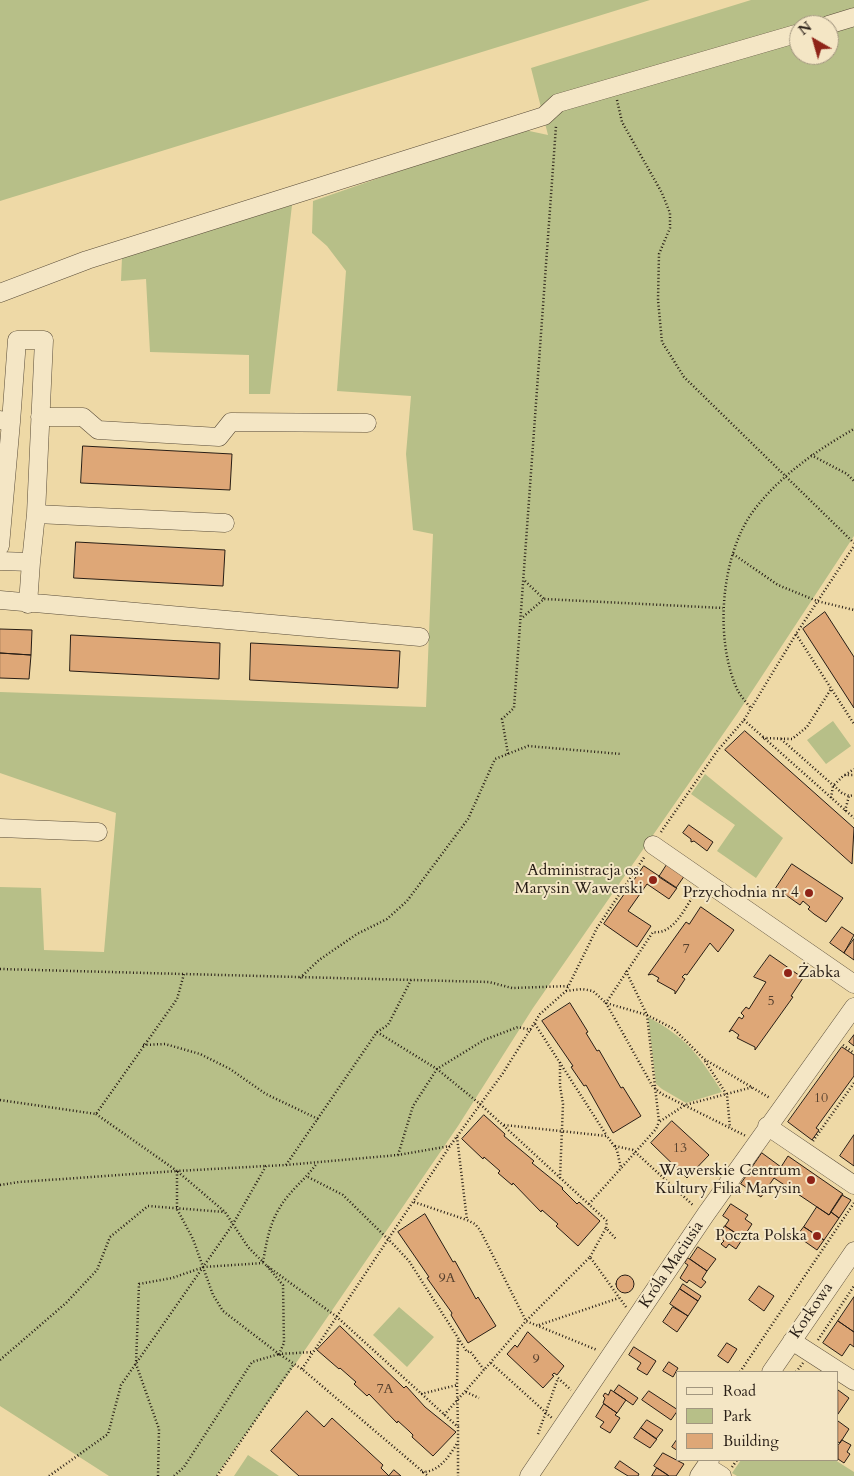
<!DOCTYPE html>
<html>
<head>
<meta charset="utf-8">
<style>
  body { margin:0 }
  #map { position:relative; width:854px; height:1476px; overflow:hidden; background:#eed9a6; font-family:Cardo,serif }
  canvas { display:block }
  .legend { position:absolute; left:676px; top:1371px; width:162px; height:90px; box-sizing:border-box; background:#f4e6c5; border:1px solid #a2967f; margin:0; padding:6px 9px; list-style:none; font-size:15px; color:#271d15 }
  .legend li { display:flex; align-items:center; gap:10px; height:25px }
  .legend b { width:25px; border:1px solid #a2967f }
  .north { position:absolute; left:789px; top:15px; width:50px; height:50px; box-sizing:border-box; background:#f4e6c5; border:1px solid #a2967f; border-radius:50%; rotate:322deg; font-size:14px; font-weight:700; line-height:20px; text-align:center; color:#271d15 }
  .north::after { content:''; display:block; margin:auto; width:18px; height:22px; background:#8f2418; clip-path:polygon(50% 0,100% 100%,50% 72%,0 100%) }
</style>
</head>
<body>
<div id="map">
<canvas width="854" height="1476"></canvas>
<ul class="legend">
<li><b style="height:6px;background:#f4e6c5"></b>Road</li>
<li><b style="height:14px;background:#b7bf88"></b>Park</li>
<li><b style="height:14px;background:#dea777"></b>Building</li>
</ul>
<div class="north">N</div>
</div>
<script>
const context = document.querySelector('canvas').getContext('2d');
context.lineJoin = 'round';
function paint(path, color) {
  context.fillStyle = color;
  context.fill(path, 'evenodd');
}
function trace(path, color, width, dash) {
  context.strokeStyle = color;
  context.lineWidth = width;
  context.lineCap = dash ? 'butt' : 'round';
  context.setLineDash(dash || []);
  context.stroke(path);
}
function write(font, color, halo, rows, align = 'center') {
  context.font = font + ' Cardo,serif';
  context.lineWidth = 4;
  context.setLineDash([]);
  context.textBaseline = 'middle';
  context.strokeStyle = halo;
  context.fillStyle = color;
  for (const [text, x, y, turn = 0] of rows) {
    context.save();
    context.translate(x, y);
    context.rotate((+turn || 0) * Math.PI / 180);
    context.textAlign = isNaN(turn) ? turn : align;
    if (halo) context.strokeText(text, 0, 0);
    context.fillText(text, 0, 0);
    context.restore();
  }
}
paint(new Path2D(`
  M0,0H650L0,201Z
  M751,0H854V536L737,714L533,1008L458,1126L294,1366L216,1476H109L0,1406V887L41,888L44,950L104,952L116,813L0,773V692L426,707L433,534L413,530L406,454L411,396L337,391L346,271L327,246L312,233L313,201L520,129L548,135L531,68ZM799,25H829V55H799Z
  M292,205L270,394H249V355L150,352L146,279L121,281L122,257Z
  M833,721L851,746L826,764L807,740Z
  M705,774L783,838L756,878L717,851L735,825L691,794Z
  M648,1017C687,1038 699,1055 722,1092L686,1103L662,1089L656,1084Z
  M399,1307L434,1337L407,1367L373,1335Z
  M248,1455L279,1476H234Z
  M741,1460H835L854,1472V1476H737L732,1473Z`), '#b7bf88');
const building = new Path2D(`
  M83,446L232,454L230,490L81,483Z
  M76,542L225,550L223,586L74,578Z
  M825,612L854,657V708L803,629Z
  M0,629L32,630L31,655L0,653Z
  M71,635L220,643L219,679L70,671Z
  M251,643L400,651L398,688L250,680Z
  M0,653L31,655L29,679L0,678Z
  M745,731L854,828L852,864L725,750Z
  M689,825L713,842L707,851L694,841L691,842V839L683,833Z
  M668,863L685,875L676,888L659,877Z
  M792,864L843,898L826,922L814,914L808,909L810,907L803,901L800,905L776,888Z
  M644,866L677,888L669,899L647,884L628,911L651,926L637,947L604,924Z
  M701,907L734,930L718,952L710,943L687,975L685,974L682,977L685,979L675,994V991L657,981L659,978L652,974L648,975L686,922L689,924Z
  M842,927L854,935L844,953L830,943Z
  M854,939V960L844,953Z
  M770,955L803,978L791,996L793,997L755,1050V1047L737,1038L739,1035L732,1030L729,1032L739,1017L742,1019L744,1016L741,1013L746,1007L749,1009L766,982L754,977Z
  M570,1003L588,1032L586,1033L597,1051L599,1050L621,1088L623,1087L641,1116L613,1133L586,1085L584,1086L571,1067L573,1066L542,1021Z
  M854,1035V1046L849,1042Z
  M842,1047L854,1055V1076L816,1128L819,1130L812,1140L788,1122Z
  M484,1115L505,1134L504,1136L534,1161L532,1163L563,1188L562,1189L577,1204L579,1202L600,1221L578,1246L556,1226L558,1224L542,1210L541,1212L513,1183L512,1185L498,1173L500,1171L484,1157L483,1159L462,1139Z
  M672,1121L709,1155L687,1178L651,1143Z
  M854,1135V1166L840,1156Z
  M762,1153L781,1167L788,1156L843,1194L829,1215L774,1178L761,1197L741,1184Z
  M842,1195L851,1200L839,1218L831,1212Z
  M731,1204L748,1215L745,1219L752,1224L743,1238L725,1226L729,1220L723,1216Z
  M817,1207L829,1215L831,1212L839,1218L824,1240L804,1227Z
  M425,1214L453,1262L455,1261L476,1299L478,1297L496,1326L468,1343L451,1315L452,1313L427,1278L429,1277L398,1232Z
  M725,1226L743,1238L736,1249L729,1244L726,1248L721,1244L724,1241L718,1236Z
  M804,1227L824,1240L817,1250L797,1236Z
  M698,1247L716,1259L707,1271L690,1259Z
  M688,1258L707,1271L702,1279L706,1282L701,1288L689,1280L687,1283L680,1278L688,1265L685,1263Z
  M616 1284a9 9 0 1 1 18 0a9 9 0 1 1-18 0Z
  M683,1284L701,1296L698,1301L680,1289Z
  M759,1286L774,1296L764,1311L749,1300Z
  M680,1289L698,1301L688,1316L670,1304Z
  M854,1297V1332L838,1321Z
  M673,1307L688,1316L677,1332L663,1322Z
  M838,1321L854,1332V1347L850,1344L842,1356L823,1343Z
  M340,1326L404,1388L406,1386L425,1407L456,1432L433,1456L412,1437L413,1435L409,1431L398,1421L397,1423L369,1394L367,1396L354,1384L356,1382L340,1368L339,1369L317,1350Z
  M528,1332L564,1366L557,1375L554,1373L552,1375L554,1376L543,1388L507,1354L515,1345L517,1347Z
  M727,1343L737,1349L728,1363L718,1356Z
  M634,1347L656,1361L647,1375L637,1369L641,1363L629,1355Z
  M669,1362L678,1368L673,1377L663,1371Z
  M619,1385L638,1398L633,1405L614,1392Z
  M611,1390L626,1400L617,1413L603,1403L605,1398L603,1396L605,1393L608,1395Z
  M838,1390L849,1398L838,1414Z
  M649,1391L678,1410L671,1420L642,1400Z
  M604,1404L617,1413L615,1415L620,1418L610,1433L600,1427L604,1422L596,1417Z
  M307,1411L324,1427L332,1418L383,1465L381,1468L389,1476H299L271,1451Z
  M647,1420L663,1430L656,1439L641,1428Z
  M838,1421L849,1429L840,1443L838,1442Z
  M641,1428L657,1439L650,1448L634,1438Z
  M678,1438V1451L672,1447Z
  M842,1440L851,1445L847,1452L850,1454L844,1463L838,1459V1446Z
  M663,1453L684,1464L676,1476H669L654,1466Z
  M620,1461L639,1474L638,1476H628L615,1468Z
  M657,1468L665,1473L669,1476H652Z
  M394,1470L401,1476H389Z`);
paint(building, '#dea777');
trace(building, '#271d15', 1);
const minor = new Path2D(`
  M828,25L854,17
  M0,293L87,260L544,116L558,103L799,33
  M40,417H83L98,430L219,437L231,422L367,423
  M0,420L11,422L17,340H44L36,514
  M0,546L11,422
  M0,561L31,562L28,604
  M31,562L36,514L225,523
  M0,600L420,637
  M0,828L98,832
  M653,845L854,984
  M767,1126L854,1185
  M792,1341L854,1381
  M771,1372L854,1251
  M706,1466L722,1476
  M529,1476L706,1214L854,1007
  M699,1476L710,1460`);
trace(minor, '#594c39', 19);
trace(new Path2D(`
  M617,100L622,122L662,193L670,213V228L659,254L658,300L662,342L684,377L854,543
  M811,455L847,474L854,481
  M733,554L778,585L817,601L854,610
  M525,581L544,599
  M523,617L544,599L723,608
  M796,634L854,724
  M750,707C745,701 740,695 737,689C714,638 721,554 754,510C780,476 817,450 854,429
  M744,720L854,818
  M763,738L792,739L807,727L831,689
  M781,739L842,793L849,796L854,795
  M508,754L502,719L514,708L556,126
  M845,775L854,769
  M831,798L833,786L844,775H854
  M845,811L849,796
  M661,832L718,750L744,720L796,634L854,546
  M696,892C685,907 674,935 653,932L606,1003L653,1087L662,1094L746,1136
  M0,969L183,974
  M626,971L647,1015L659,1122L685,1105L753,1087
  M300,978L319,960L357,934L387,919L407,901L468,819L495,759L528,746L621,754
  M566,991L582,989L593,991L606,1003L647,1015L674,1029L704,1059L770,1098
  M535,1024L607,1136
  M377,1032L437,1069L480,1104L607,1221L606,1228L616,1239
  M143,1045L165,1044L200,1054L230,1069L266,1094L318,1119
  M843,1045L854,1053
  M705,1061L727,1095L730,1128
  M560,1062V1086L563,1104L560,1178
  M0,1100L96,1114L177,999L184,974L489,982L512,988L568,986
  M96,1114L177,1171L266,1166
  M504,1125L607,1136L617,1150L621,1169
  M457,1137L467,1220L475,1224L480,1230L526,1321L590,1257L626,1307
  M813,1141L854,1083
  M615,1146L633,1150L694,1206
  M398,1155L413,1106L437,1069L484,1040L518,1027L531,1030
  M286,1165L398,1155L450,1146
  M177,1171V1209L193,1239L213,1295L223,1311L279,1354
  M308,1177L343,1195L394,1245L409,1261L467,1352L470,1351L484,1370L526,1321L597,1350
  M0,1185L19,1182L177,1171L225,1212L248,1247L263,1262
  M414,1202L467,1220
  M589,1204L656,1129L659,1122
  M590,1257L606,1228
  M263,1262C266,1245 269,1225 279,1209C288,1192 306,1179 317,1163
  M267,1266L283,1285L284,1343L279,1354L313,1352
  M539,1325L619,1298
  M818,1340L854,1286
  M0,1360L66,1303L97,1270L110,1237L148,1206L225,1212
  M491,1363L552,1418
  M302,1369L450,1146L503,1073L540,1014L566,991L597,928L645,856
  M740,1372L854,1203
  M796,1372L803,1363
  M457,1386L458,1427
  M466,1392L479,1398
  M421,1394L457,1385L458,1338
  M444,1415L484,1370
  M538,1434L558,1378L571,1390
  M732,1467L737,1460
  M422,1472C440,1472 449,1456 458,1442
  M49,1476L108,1434L121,1385L233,1224L266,1166L286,1165L377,1032L388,1025L411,980
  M158,1476L159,1429L136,1364L139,1284L172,1278L204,1267L263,1263L337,1317L458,1427V1476
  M174,1476L184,1467L252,1362L279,1354L302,1369L428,1476
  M217,1476L294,1364`), '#271d15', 2.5, [1, 2.5]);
trace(minor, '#f4e6c5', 18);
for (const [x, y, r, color] of [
  [653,880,5,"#8f2418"],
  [809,893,5,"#8f2418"],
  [788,973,5,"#8f2418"],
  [811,1180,5,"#8f2418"],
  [817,1236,5,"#8f2418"]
]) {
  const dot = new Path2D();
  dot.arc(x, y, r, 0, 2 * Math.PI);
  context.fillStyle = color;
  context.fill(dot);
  trace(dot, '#f4e6c5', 2);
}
write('14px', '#55402e', null, [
  ["7",686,950],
  ["5",771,1002],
  ["10",821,1099],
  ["13",680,1149],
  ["9A",447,1279],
  ["9",536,1360],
  ["7A",385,1390]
]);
write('16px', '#271d15', '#f4e6c5', [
  ["Administracja os.",643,871],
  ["Marysin Wawerski",643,889],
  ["Przychodnia nr 4",799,893],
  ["Żabka",798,973,"left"],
  ["Wawerskie Centrum",801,1171],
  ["Kultury Filia Marysin",801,1189],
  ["Poczta Polska",807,1236]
], 'right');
write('16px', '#271d15', '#f4e6c5', [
  ["Króla Maciusia",672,1265,-56],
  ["Korkowa",812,1311,-56]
]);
</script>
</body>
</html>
